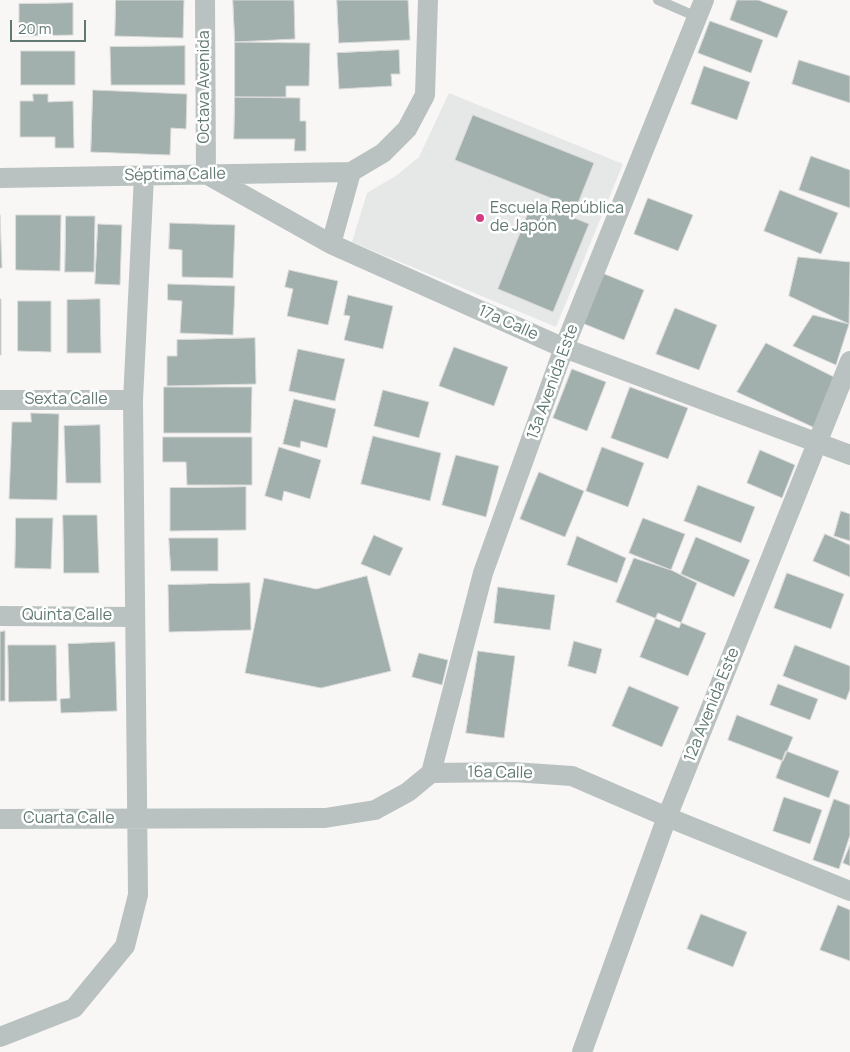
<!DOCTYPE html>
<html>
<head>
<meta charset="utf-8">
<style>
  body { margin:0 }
  #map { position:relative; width:850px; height:1052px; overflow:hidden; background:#f9f7f6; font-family:Manrope,sans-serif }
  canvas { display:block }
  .scale { position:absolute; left:10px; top:20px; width:76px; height:22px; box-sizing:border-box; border:2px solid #617973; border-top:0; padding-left:6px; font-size:15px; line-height:18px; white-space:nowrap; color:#617973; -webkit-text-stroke:4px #fff; paint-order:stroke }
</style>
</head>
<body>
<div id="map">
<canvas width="850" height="1052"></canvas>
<div class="scale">20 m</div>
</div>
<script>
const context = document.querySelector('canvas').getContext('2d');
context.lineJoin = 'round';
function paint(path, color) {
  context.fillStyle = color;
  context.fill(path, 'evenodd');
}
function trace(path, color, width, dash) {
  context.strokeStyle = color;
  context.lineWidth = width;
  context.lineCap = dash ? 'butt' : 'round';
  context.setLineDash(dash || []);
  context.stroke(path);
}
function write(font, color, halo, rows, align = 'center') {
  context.font = font + ' Manrope,sans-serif';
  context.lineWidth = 5;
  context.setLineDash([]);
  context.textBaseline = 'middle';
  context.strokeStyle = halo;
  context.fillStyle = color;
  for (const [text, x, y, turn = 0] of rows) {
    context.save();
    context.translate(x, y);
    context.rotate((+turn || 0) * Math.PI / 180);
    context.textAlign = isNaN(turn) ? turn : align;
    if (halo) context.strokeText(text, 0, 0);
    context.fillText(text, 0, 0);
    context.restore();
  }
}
paint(new Path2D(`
  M449,93L623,164L556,327L352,242L367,193L397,175L419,157Z`), '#e6e7e7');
const building = new Path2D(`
  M116,0H184L183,38L115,36Z
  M233,0H294L295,39L235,42Z
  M337,0H408L410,40L339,43Z
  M737,0H758L788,11L777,38L730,20Z
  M73,3V35L19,36V4Z
  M710,21L763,40L751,73L698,53Z
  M235,42L310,43L309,86H286V97H235Z
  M185,46V85H111L110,47Z
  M399,50L400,74H391L392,86L339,89L337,53Z
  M21,51H75V85H21Z
  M799,60L850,76V103L792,84Z
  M704,66L750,82L737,120L691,104Z
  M93,90L187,94L186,129L171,128L170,155L91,152Z
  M33,94H48V102L73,101L74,148H55V137H20V101H33Z
  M235,97L300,98V121H306V151H294L295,139H234Z
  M473,115L594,163L576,208L455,160Z
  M811,156L850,170V208L799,190Z
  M780,190L838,213L821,254L764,231Z
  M648,198L693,215L678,251L634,234Z
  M533,201L589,224L553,312L498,289Z
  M0,215L2,268H0Z
  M16,215H61L60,271L16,270Z
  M66,216H95L94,272H65Z
  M170,223L235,225L233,278L182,277V250L169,249Z
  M98,224L122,225L120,285L95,284Z
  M798,257L850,262L849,324L789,296Z
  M289,270L338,281L328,325L287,316L293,289L285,287Z
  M602,273L644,290L624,340L582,323Z
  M168,284L235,286L233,335L180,333L182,301L168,300Z
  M348,295L393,306L383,349L344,340L350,316L344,315Z
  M0,299H1V355H0Z
  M100,299L101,353H67V300Z
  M18,301H51V352L18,351Z
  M675,308L717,325L699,370L656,354Z
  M813,315L849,324L836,365L793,346Z
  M255,338L256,384L167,386V356H177V340Z
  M766,343L834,377L815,428L737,392Z
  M454,347L508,367L494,406L439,386Z
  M298,349L345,359L335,401L289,391Z
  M572,369L606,382L587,431L553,418Z
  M164,387H252L251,433H164Z
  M630,387L688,408L668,459L611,438Z
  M383,390L429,402L419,438L374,426Z
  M294,399L336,409L327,448L301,441L300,448L283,444Z
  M31,413L59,414L57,500L9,499L12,422H31Z
  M100,425L101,483H66L64,426Z
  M373,436L441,453L430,501L361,484Z
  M163,437H252V485H187L186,462H163Z
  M279,447L321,460L310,499L284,491L282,501L265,496Z
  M602,447L644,463L628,507L586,491Z
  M760,450L795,465L782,498L747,483Z
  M456,455L499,466L486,517L442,505Z
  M539,472L584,491L565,537L520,519Z
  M698,485L755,507L741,543L684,521Z
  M246,487V530L170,531V488Z
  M841,511L850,514V541L834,536Z
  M63,515H97L99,573H64Z
  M16,518H53L51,569L15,568Z
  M643,518L685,534L671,570L629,553Z
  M825,534L850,545V577L813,561Z
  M374,535L403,548L390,576L361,564Z
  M577,536L626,558L617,583L567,565Z
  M696,537L750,560L734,597L681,574Z
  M169,538H218V571H171Z
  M634,558L671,570L697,583L679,628L616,602Z
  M787,573L844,594L831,629L774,608Z
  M367,576L391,671L321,688L245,673L264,578L316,589Z
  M250,583L251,630L169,632L168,585Z
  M498,587L555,595L550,630L494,623Z
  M658,613L706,633L688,676L640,657Z
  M5,631V701H0V632Z
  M574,641L602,649L596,674L568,666Z
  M115,642L117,711L61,713L60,699L70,698L68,644Z
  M8,645H56L57,701L9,702Z
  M795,645L850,666V689L846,700L783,676Z
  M478,651L515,656L504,738L466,733Z
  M419,653L448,660L442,685L412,677Z
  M778,684L818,699L810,720L770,705Z
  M629,686L679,707L662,747L612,726Z
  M737,715L793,737L783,761L728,740Z
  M786,751L839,771L829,798L776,778Z
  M784,797L822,810L810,844L773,831Z
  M834,799L850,805V835L839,869L813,860Z
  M850,845V866L843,863Z
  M838,905L850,910V961L820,950Z
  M701,914L747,932L733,967L687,949Z`);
paint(building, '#a1b0ac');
trace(building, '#dad9d9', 1);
trace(new Path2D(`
  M658,0L697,17`), '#b9c2c0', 10);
trace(new Path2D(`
  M205,0L206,174L331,244L564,348L850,455
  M0,178L351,172
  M331,244L351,172L383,153L407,129L425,95L428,0
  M0,400H133
  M0,616L135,617
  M431,773L483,573L564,348L704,0
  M0,819L325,818L375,810L408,792L431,773L513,772L572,776L667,817L850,891
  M0,1037L74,1008L125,946L138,895L133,400L144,176
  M582,1052L667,817L850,361`), '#b9c2c0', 20);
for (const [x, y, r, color] of [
  [480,218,5,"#d33c83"]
]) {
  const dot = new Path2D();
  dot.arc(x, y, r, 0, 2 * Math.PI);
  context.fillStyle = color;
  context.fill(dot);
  trace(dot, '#fff', 2);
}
write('16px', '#617973', '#fff', [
  ["Octava Avenida",205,87,-90],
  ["Séptima Calle",175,175,-1],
  ["17a Calle",508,323,24],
  ["13a Avenida Este",553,382,-70],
  ["Sexta Calle",66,400],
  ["Quinta Calle",67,616],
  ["12a Avenida Este",712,705,-68],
  ["16a Calle",500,773,1],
  ["Cuarta Calle",69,819]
]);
write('16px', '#617973', '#fff', [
  ["Escuela República",490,209],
  ["de Japón",490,227]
], 'left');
</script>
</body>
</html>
